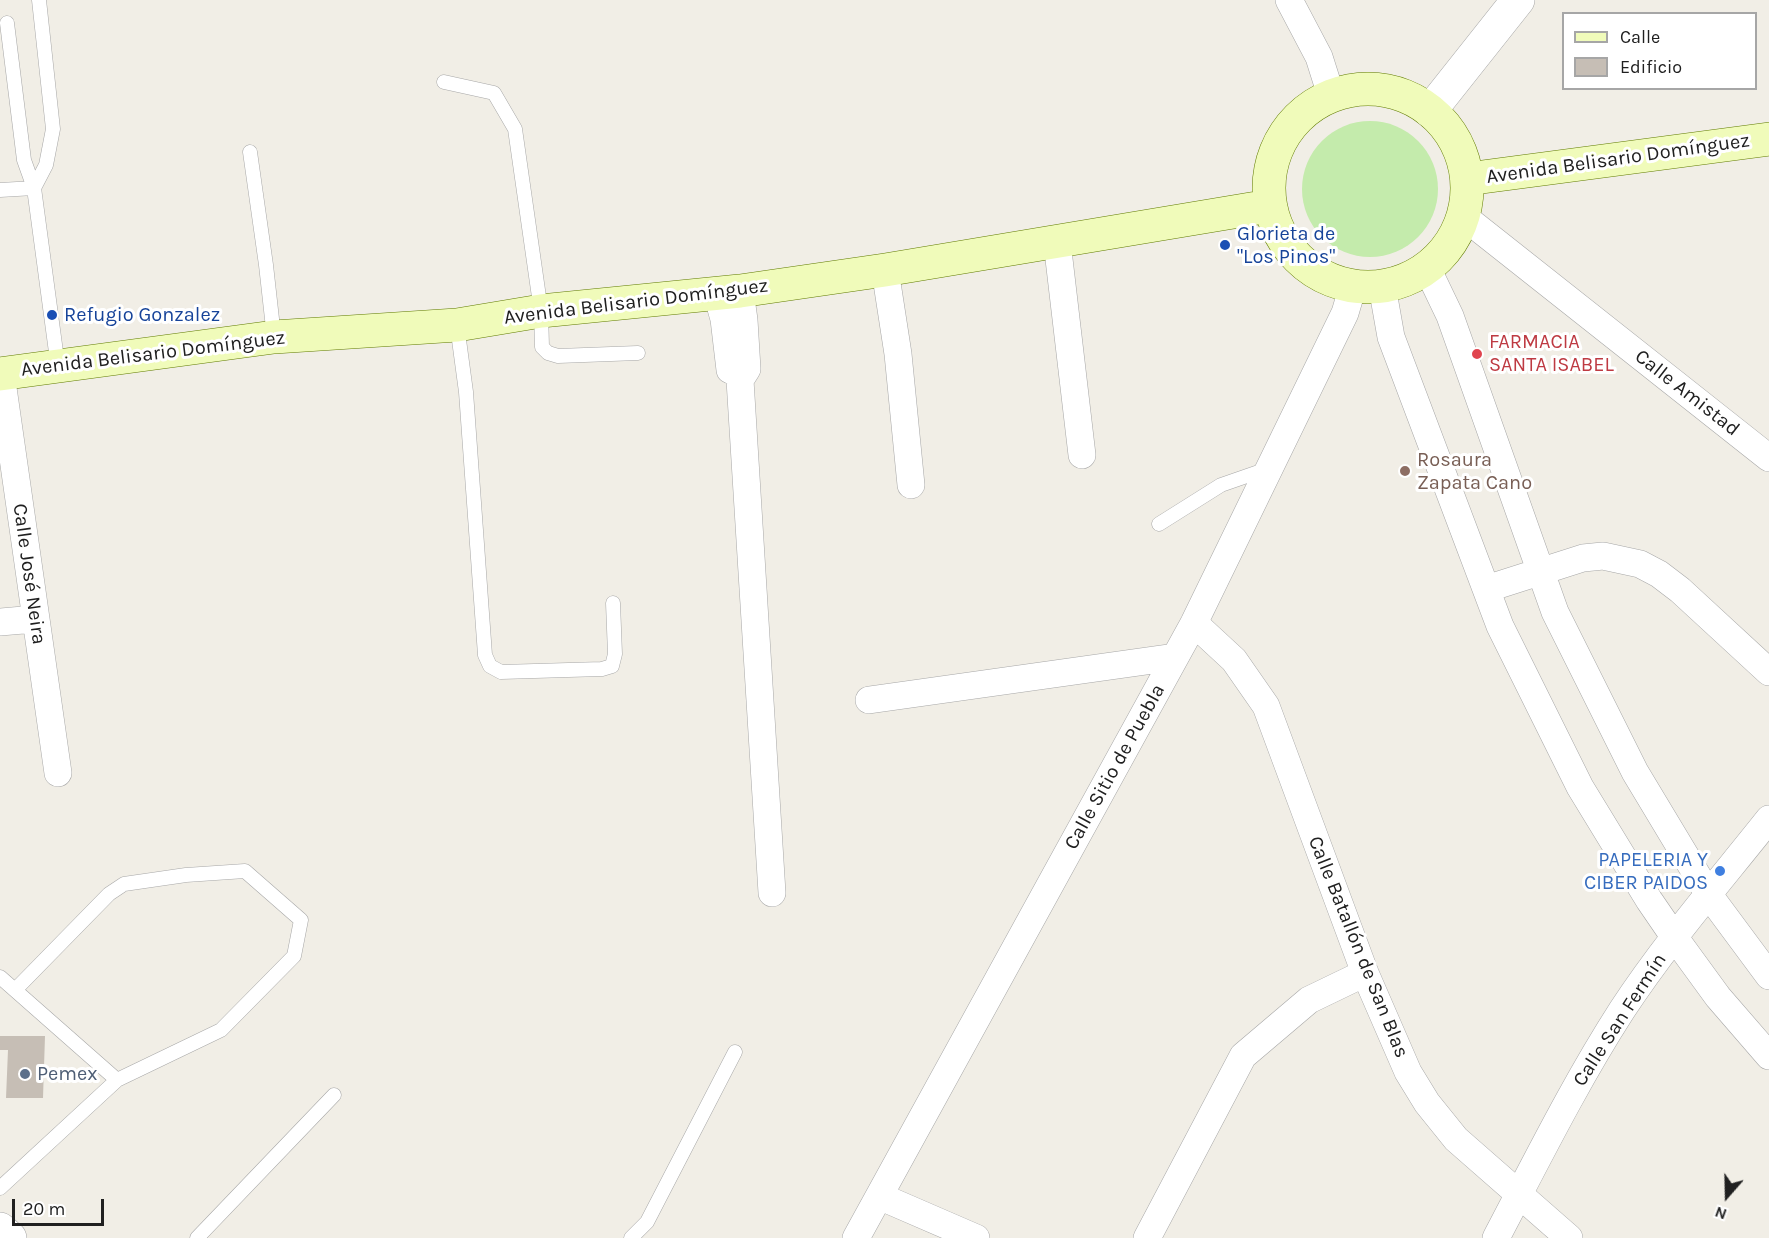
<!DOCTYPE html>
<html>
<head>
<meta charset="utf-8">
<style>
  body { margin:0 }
  #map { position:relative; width:1769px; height:1238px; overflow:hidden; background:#f1eee6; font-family:Karla,sans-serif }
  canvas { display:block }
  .legend { position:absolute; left:1562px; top:12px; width:195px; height:78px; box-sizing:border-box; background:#fff; border:2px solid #a6a6a6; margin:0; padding:8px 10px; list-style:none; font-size:18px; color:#202020 }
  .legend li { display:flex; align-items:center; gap:12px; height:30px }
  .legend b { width:30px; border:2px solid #a6a6a6 }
  .north { position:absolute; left:1697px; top:1166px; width:60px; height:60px; -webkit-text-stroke:4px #fff; paint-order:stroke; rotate:200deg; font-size:16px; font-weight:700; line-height:24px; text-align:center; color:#202020 }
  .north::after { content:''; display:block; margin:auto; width:21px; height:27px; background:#202020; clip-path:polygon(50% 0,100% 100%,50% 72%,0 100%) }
  .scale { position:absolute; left:12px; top:1199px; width:92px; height:27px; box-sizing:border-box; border:3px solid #202020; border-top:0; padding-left:8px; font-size:18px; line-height:21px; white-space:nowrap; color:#202020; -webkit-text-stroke:4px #fff; paint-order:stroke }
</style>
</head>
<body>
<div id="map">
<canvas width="1769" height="1238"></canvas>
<ul class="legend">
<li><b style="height:8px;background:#f0fbba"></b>Calle</li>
<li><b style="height:16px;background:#c6beb5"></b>Edificio</li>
</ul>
<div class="north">N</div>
<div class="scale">20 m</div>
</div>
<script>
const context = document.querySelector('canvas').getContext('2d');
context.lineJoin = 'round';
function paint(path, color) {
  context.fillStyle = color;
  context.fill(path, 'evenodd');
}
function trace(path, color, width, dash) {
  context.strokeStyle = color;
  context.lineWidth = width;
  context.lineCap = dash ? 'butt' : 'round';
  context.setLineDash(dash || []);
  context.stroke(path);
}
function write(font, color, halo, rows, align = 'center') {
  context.font = font + ' Karla,sans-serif';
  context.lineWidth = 6;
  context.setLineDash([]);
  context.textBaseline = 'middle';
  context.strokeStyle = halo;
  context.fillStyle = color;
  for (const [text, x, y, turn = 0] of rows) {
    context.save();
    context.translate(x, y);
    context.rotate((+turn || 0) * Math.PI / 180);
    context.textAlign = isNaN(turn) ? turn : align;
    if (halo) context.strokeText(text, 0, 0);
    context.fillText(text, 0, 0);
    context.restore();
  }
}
paint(new Path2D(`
  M1302 189a68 68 0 1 1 136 0a68 68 0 1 1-136 0Z`), '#c4ebac');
paint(new Path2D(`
  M0,1036H45L43,1098H6L8,1050H0Z`), '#c6beb5');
const service = new Path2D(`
  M7,23L24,160L34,188L58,367
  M444,82L494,93L515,129L541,311L542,347L548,353L558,356L638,353
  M250,152L266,265L274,337
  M34,188L46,165L53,129L39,0
  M0,190L34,188
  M457,325L466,392L485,655L490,666L501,672L602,669L612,666L615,654L613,603
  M1159,524L1221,485L1267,469
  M0,977L117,1080L0,1188
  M15,990L109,894L124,884L186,875L245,871L301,920L294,956L221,1030L117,1080
  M197,1238L334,1095
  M631,1238L647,1222L735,1052`);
const minor = new Path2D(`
  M1289,0L1319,57L1331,95
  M1463,216L1769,458
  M1057,242L1082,455
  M1427,268L1450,316L1555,612L1635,772L1709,895L1769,976
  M885,270L898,354L911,485
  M1382,286L1391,337L1500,626L1580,787L1649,900L1675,938L1718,997L1769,1056
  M740,291L744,320L747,369L740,380L772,893
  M717,294L724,319L730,370
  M1,374L58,773
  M1486,589L1583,558L1603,556L1640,564L1659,574L1680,590L1769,672
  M0,622L35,619
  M1194,623L1234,660L1266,706L1365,973L1408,1072L1427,1103L1456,1139L1569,1238
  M869,700L1175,657
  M879,1196L976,1238
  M856,1238L1194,623L1345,313L1353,286
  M1147,1238L1243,1056L1309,1000L1365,973
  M1496,1238C1536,1162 1575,1083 1622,1010C1666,943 1719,882 1769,819`);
const tertiary = new Path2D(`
  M1430,111L1518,0
  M0,1229L10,1238`);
const secondary = new Path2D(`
  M1269 188a99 99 0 1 1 198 0a99 99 0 1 1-198 0Z
  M1467,179L1769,139
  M0,374L274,337L457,325L541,311L740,291L885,270L1269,206`);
trace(service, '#a7a7a7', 15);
trace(minor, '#a7a7a7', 28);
trace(tertiary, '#a7a7a7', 34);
trace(secondary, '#617b03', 34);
trace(service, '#fff', 14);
trace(minor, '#fff', 27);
trace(tertiary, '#fff', 33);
trace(secondary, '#f0fbba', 33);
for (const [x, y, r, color] of [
  [1225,245,6,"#1a4fb4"],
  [52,315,6,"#1a4fb4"],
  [1477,354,6,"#e0444e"],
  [1405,471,6,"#8d6e63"],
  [1720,871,6,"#3f7fe0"],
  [25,1074,6,"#5c6f8a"]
]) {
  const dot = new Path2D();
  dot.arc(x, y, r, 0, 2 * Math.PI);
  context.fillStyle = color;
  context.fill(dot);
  trace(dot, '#fff', 2);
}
write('20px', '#202020', '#fff', [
  ["Avenida Belisario Domínguez",1618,159,-8],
  ["Avenida Belisario Domínguez",636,302,-7],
  ["Avenida Belisario Domínguez",153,354,-7],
  ["Calle Amistad",1687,393,38],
  ["Calle José Neira",29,574,82],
  ["Calle Sitio de Puebla",1115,767,-61],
  ["Calle Batallón de San Blas",1358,947,68],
  ["Calle San Fermín",1620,1020,-57]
]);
write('20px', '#164399', '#fff', [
  ["Glorieta de",1237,234],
  ["\"Los Pinos\"",1237,257],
  ["Refugio Gonzalez",64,315]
], 'left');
write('20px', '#be3a42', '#fff', [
  ["FARMACIA",1489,342],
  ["SANTA ISABEL",1489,365]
], 'left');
write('20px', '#785e54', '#fff', [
  ["Rosaura",1417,460],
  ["Zapata Cano",1417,483]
], 'left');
write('20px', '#366cbe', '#fff', [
  ["PAPELERIA Y",1708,860],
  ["CIBER PAIDOS",1708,883]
], 'right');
write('20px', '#4e5e75', '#fff', [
  ["Pemex",37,1074]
], 'left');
</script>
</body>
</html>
